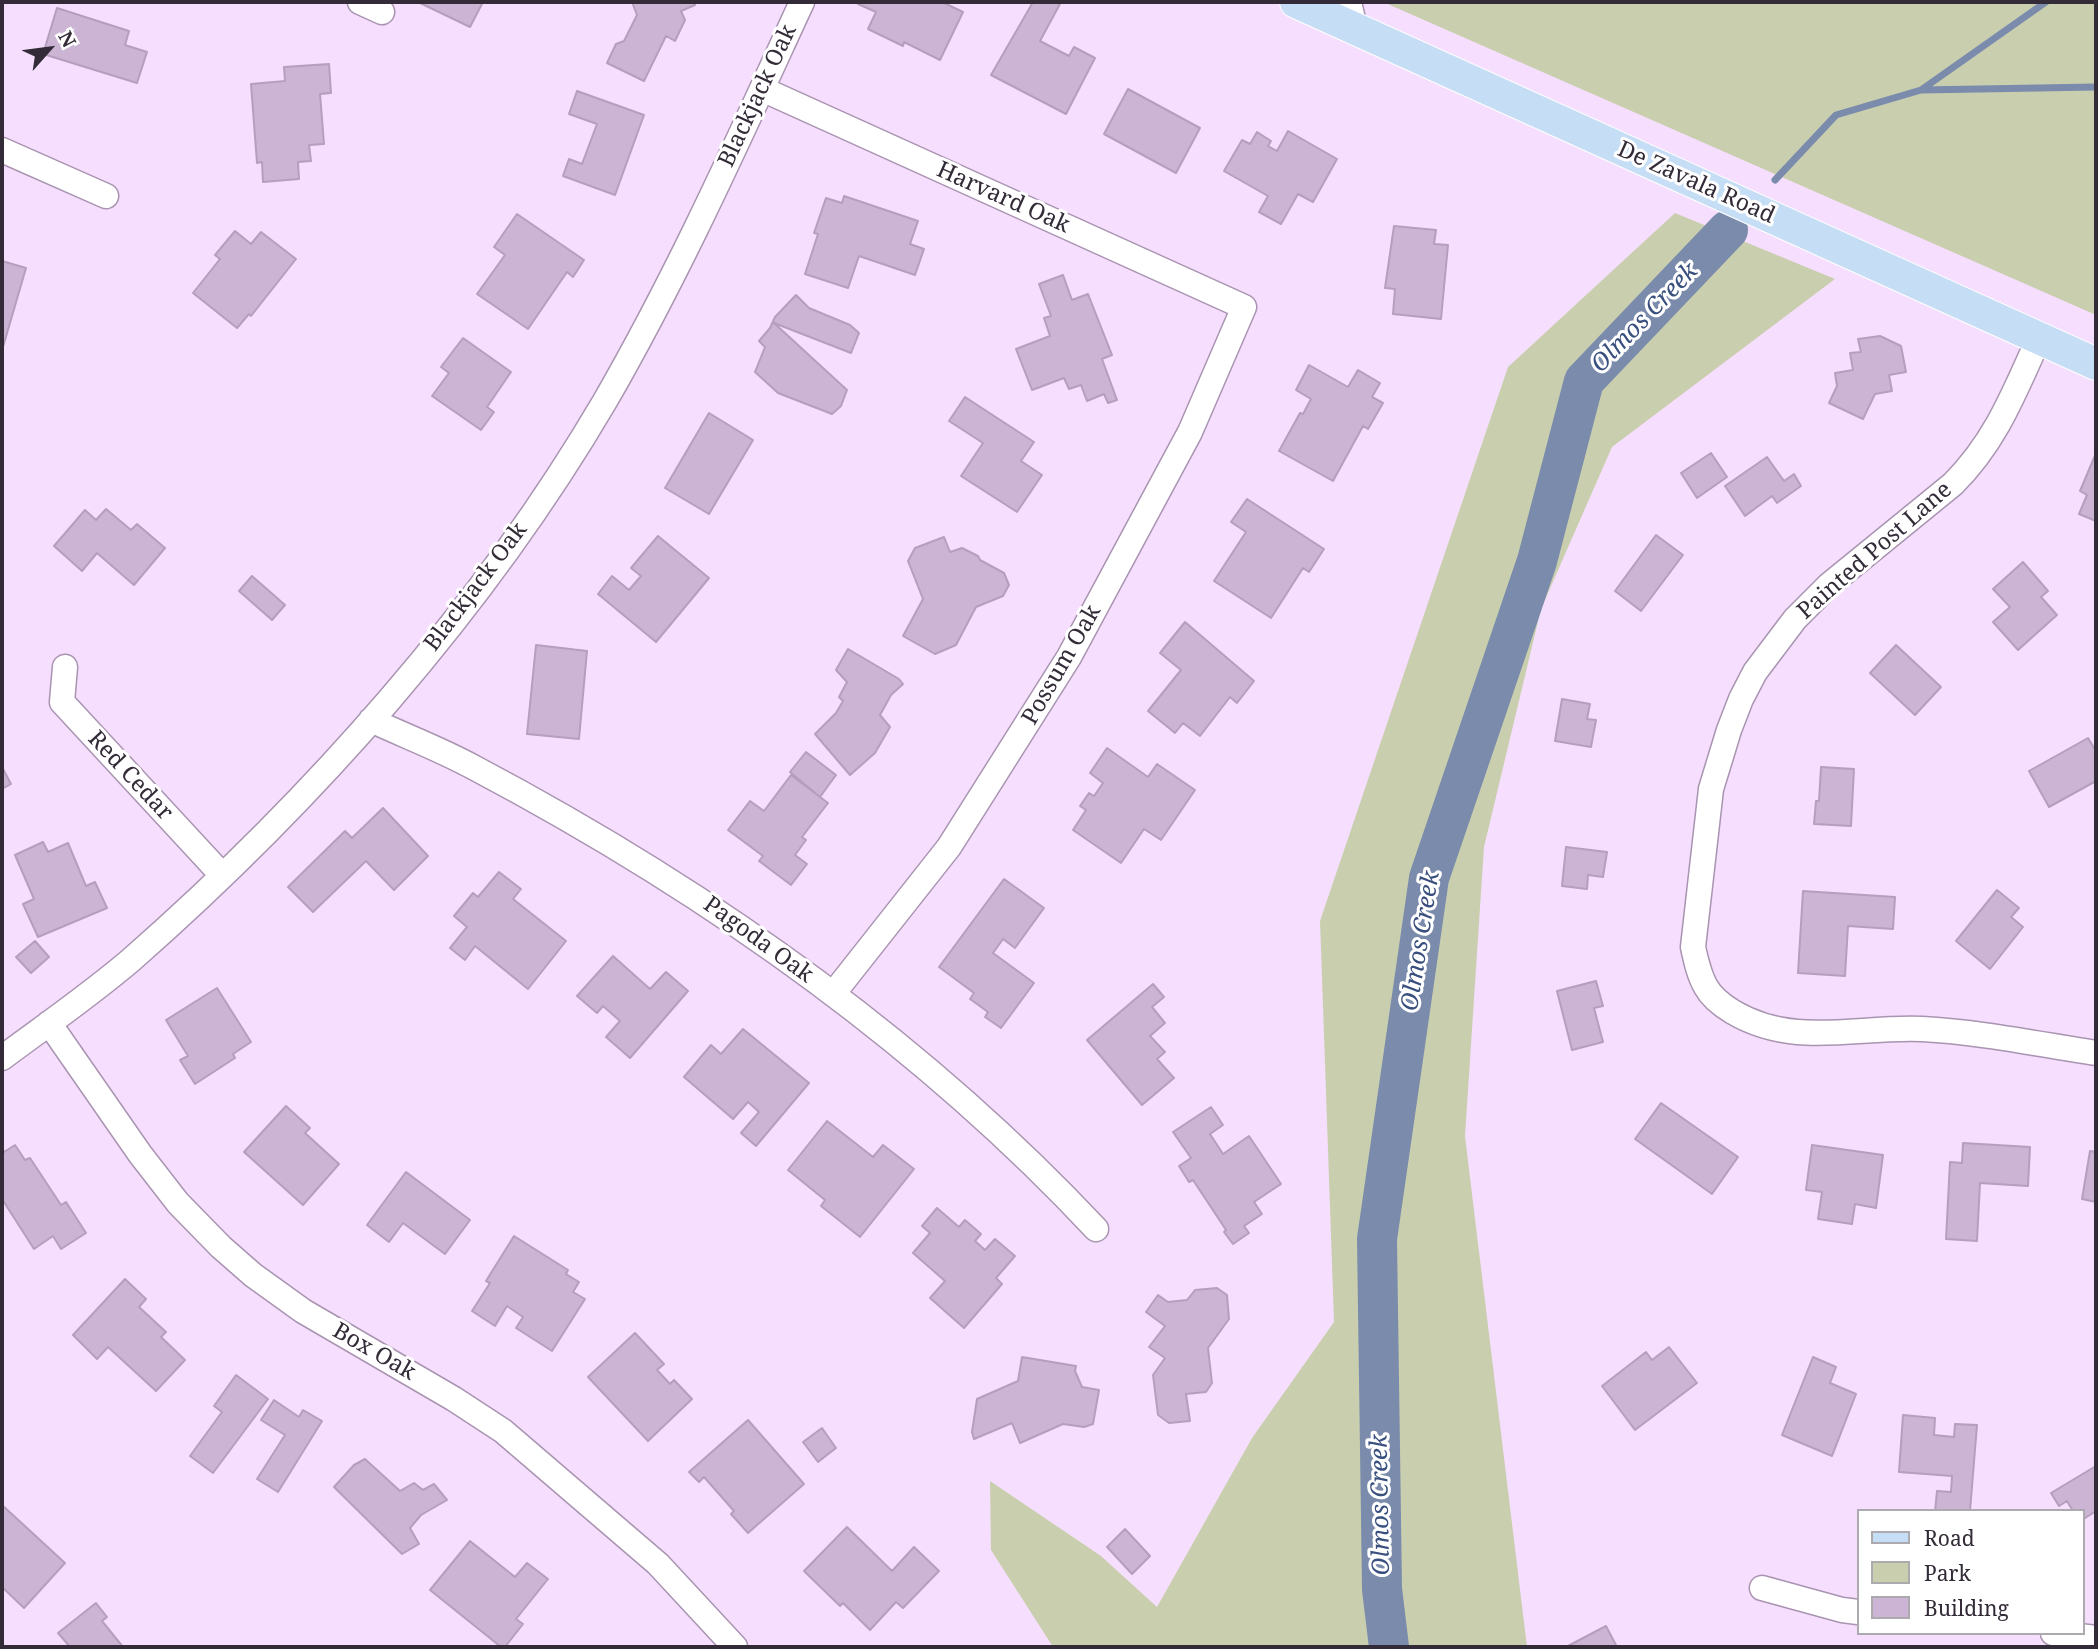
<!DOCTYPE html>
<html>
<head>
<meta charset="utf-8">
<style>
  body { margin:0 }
  #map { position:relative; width:2098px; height:1649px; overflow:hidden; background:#f6dffe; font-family:"Noto Serif",serif }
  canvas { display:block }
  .frame { position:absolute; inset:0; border:4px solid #332b37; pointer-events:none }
  .legend { position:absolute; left:1857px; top:1509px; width:228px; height:126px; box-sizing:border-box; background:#fff; border:2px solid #adaaaf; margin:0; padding:9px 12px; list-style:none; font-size:21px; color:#332b37 }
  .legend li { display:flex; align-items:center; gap:14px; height:35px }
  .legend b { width:35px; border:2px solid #adaaaf }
  .north { position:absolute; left:14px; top:14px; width:70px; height:70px; -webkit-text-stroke:5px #fff; paint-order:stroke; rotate:62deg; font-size:19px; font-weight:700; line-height:28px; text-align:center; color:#332b37 }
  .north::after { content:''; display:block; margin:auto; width:24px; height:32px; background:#332b37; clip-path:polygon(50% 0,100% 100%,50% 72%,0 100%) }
</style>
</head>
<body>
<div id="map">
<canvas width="2098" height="1649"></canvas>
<div class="frame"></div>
<ul class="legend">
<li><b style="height:9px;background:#c6def5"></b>Road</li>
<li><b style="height:19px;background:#c9cfae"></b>Park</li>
<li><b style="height:19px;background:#ccb4d5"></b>Building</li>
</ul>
<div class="north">N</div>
</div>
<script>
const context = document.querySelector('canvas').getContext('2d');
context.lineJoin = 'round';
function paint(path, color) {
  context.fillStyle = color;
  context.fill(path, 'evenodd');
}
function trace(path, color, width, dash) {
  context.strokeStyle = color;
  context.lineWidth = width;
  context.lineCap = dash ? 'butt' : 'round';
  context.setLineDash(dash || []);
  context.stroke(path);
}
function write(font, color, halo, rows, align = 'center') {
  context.font = font + ' "Noto Serif",serif';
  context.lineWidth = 6;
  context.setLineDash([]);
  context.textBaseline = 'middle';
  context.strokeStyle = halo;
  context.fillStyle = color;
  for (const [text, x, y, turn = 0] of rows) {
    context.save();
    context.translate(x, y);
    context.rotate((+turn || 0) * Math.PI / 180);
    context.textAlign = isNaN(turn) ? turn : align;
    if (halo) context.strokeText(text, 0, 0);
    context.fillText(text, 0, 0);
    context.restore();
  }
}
paint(new Path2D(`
  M1383,2H2096V315Z
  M1675,213L1835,279L1612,447L1541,609L1484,847L1465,1136L1527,1647H1053L991,1550L990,1481L1101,1556L1157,1607L1252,1438L1334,1322L1320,921L1508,367Z`), '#c9cfae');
trace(new Path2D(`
  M1921,90L2046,2
  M1775,180L1836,115L1921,90L2096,87`), '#7b8bac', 7);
trace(new Path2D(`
  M1389,1647L1382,1589L1377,1239L1429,878L1537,561L1584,381L1728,230`), '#7b8bac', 40);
const building = new Path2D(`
  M418,2H483L470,27Z
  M632,2H694L695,5L681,11L685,20L675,41L666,36L644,81L607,63L616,44L624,41L637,15Z
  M859,2H942L963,12L940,60L904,42L903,46L868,29L876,12L858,4Z
  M1033,2H1061L1040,41L1069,56L1074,47L1095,58L1066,114L991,75Z
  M57,8L129,31L125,45L147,52L137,83L43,54Z
  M329,64L331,93L320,94L324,144L309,145L311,161L298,162L299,179L263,182L262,162L257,163L251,84L285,81L284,67Z
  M1128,89L1200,128L1176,173L1104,134Z
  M577,91L644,115L615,195L563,176L569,159L582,164L597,124L569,114Z
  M1288,131L1337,159L1313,202L1298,194L1281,224L1259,212L1268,196L1224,171L1242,140L1250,144L1257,132L1271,141L1268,146L1277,151Z
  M844,196L918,221L910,244L924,249L915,275L859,256L848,288L805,274L818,234L814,233L826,198L842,203Z
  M517,214L584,260L573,277L567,272L528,329L477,294L505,255L494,247Z
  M1394,226L1436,230L1434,244L1448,245L1441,319L1393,314L1395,289L1385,288Z
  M235,231L251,244L261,232L296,259L251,316L249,314L237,328L193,293L220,259L215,255Z
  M2,261L26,268L3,347L2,346Z
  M1063,275L1072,300L1088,294L1112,355L1102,359L1117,400L1108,403L1104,394L1087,401L1081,385L1069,389L1064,378L1032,390L1016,349L1050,336L1044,318L1051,316L1039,284Z
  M796,295L809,308L850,325L859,333L851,353L774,323L847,390L841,406L832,414L778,393L755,372L765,347L759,341L770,328L775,317Z
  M1880,336L1901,346L1906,372L1889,375L1892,391L1875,394L1863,419L1829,403L1837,386L1835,373L1853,370L1850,353L1861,352L1858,339Z
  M463,338L511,372L487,407L494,412L481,430L432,396L449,373L441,367Z
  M1309,365L1348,387L1358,370L1380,383L1372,397L1383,403L1368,429L1363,426L1333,481L1279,451L1300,413L1303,414L1311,399L1296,390Z
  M965,397L1034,442L1021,461L1042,475L1017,512L961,476L983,443L949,421Z
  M709,413L753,440L709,514L665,488Z
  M1711,453L1727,477L1697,498L1681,473Z
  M2096,453V521L2079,514L2087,495L2080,491Z
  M1767,457L1784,481L1794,474L1801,486L1777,503L1772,496L1745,516L1725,486Z
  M1247,499L1324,549L1309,572L1303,568L1271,618L1214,581L1246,532L1231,522Z
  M106,509L131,530L137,524L165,548L134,585L97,553L82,571L54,546L85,510L96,520Z
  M1656,535L1683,555L1641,611L1615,591Z
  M658,536L709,578L656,642L598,594L612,576L629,590L641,576L631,568Z
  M944,537L950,552L962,548L978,556L980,560L1004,573L1009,585L1003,596L976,607L956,645L935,654L903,636L923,599L908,561L915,548Z
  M2023,562L2048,591L2041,597L2057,615L2018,650L1993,622L2010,607L1993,589Z
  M252,576L285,605L272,620L239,591Z
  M1185,622L1254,681L1237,703L1230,697L1200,736L1183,723L1175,733L1148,711L1181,670L1160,653Z
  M536,645L587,651L579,739L527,734Z
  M1896,645L1941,687L1915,715L1870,673Z
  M848,649L899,679L903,684L891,695L880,715L890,727L875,753L850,775L815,734L836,713L843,701L839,697L847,682L836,670Z
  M1562,699L1590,704L1587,719L1596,720L1591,747L1555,741Z
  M2088,738L2096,751V781L2049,807L2029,771Z
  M1107,748L1148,777L1157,764L1195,790L1161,840L1144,829L1121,863L1073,830L1086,810L1080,806L1089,793L1094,796L1103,783L1090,773Z
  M806,752L836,775L820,797L790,772Z
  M2,767L11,784L2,789Z
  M1821,767L1854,769L1851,826L1814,824L1816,801H1819Z
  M791,775L828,803L802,837L806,840L795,855L807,864L791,885L759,861L763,856L728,830L750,801L764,811Z
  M383,808L428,856L394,890L366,861L313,912L288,887L345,831L352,838Z
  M43,842L48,852L68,843L86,886L95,882L107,908L38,937L23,904L34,899L15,855Z
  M1566,847L1607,852L1603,877L1588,875L1587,889L1562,886Z
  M499,872L521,889L513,899L566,941L528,989L475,946L465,960L450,948L467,927L454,916L473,893L478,897Z
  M1004,879L1044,908L1015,948L1003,939L993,953L1034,983L1001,1028L985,1017L988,1012L970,999L974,993L939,967Z
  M1997,890L2019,908L2011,917L2023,927L1990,969L1956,941Z
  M1803,891L1895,897L1893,929L1848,926L1845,976L1798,973Z
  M35,941L49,957L31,973L16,957Z
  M613,956L650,989L666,972L688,991L630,1058L606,1037L620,1021L603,1006L597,1013L577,996Z
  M1596,981L1603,1006L1594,1008L1603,1042L1572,1050L1557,991Z
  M1153,984L1164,997L1152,1007L1165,1023L1150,1036L1165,1052L1157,1059L1174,1078L1142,1105L1087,1040Z
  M217,988L251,1042L233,1054L235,1058L195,1084L180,1060L188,1056L166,1020Z
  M743,1029L809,1083L756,1146L741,1133L759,1112L748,1102L733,1119L684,1077L711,1045L721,1054Z
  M1661,1103L1738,1157L1712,1194L1635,1139Z
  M286,1106L310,1128L305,1133L339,1164L303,1205L244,1152Z
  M1211,1107L1223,1125L1210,1134L1223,1154L1249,1136L1281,1184L1254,1202L1262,1214L1244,1226L1249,1233L1233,1244L1224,1232L1226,1230L1193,1180L1189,1182L1179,1166L1191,1158L1173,1132Z
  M827,1121L873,1157L883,1145L914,1169L860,1237L821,1206L825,1200L788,1170Z
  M1963,1143L2030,1147L2028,1186L1980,1183L1977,1241L1946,1239L1950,1162L1962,1163Z
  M15,1145L25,1160L30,1158L61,1205L66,1202L86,1233L61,1249L53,1236L34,1249L2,1199V1148L4,1152Z
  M1812,1145L1883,1155L1876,1208L1855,1204L1852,1224L1818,1219L1822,1192L1806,1190Z
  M2090,1151L2096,1152V1202L2082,1199Z
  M406,1172L470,1220L445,1254L403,1223L389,1242L367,1225Z
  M937,1208L959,1227L965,1220L981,1234L975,1241L985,1250L995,1239L1015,1256L996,1278L1002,1284L964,1328L930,1298L945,1281L913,1253L930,1233L922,1226Z
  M514,1236L568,1270L566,1274L579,1282L573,1292L585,1299L552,1351L516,1328L523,1317L507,1306L495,1326L472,1311L490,1283L486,1281Z
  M125,1279L146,1299L139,1307L166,1332L161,1337L185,1360L156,1391L108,1347L97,1359L73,1335Z
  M1217,1288L1227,1295L1229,1319L1208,1348L1212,1383L1206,1392L1186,1394L1190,1421L1169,1423L1158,1415L1153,1375L1165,1358L1149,1347L1165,1326L1146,1312L1158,1295L1168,1302L1187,1300L1195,1290Z
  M635,1333L664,1364L657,1370L670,1384L674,1380L692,1399L648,1441L588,1377Z
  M1669,1347L1697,1383L1635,1430L1602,1386L1646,1352L1652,1360Z
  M1022,1357L1076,1366L1075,1371L1082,1387L1099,1390L1093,1424L1084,1427L1063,1424L1020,1443L1012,1423L974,1439L972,1432L977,1399L1018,1381Z
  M1813,1357L1836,1367L1830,1383L1856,1394L1832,1456L1782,1435Z
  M236,1375L268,1399L213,1473L190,1456L222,1412L214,1406Z
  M274,1400L299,1417L303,1410L322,1421L278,1492L257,1479L285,1435L261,1420Z
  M1903,1415L1935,1418L1934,1435L1954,1437L1955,1424L1977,1425L1970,1511H1935L1937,1491L1951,1492L1952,1476L1899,1472Z
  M748,1420L804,1484L748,1533L731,1514L734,1511L704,1477L699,1482L689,1472Z
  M822,1428L836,1448L818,1462L803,1442Z
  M365,1459L400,1491L414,1483L423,1490L434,1484L447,1500L421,1515L410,1528L419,1544L402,1554L334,1487L354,1465Z
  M2096,1466V1511L2082,1520V1511H2073L2067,1501L2059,1506L2051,1493Z
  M2,1505L65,1563L24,1608L2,1587Z
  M847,1527L892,1571L914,1547L939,1571L903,1608L896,1602L870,1630L843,1603L840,1606L804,1571Z
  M1125,1529L1150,1556L1132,1574L1107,1547Z
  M470,1541L515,1577L527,1563L548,1579L516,1619L523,1624L505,1647H501L430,1590Z
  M96,1603L107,1617L102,1621L123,1647H70L58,1633Z
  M1606,1626L1617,1647H1566Z`);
paint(building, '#ccb4d5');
trace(building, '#b49fbc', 2);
const minor = new Path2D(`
  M360,2L382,12
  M1349,2L1355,28
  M762,89L1244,307L1190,432L1069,657L949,847L833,994
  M2,150L106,196
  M2039,338C2014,393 1996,441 1953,484L1829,585L1795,619L1755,672L1741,699L1729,730L1711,789L1693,947C1696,961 1699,975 1706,987C1712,998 1723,1006 1733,1012C1794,1048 1856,1026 1922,1029C1980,1032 2038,1044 2096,1053
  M65,667L62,702L222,875
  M371,720C405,736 440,749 473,767C702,888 918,1039 1096,1229
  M49,1023L140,1154L178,1203L221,1247L253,1275L303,1311L454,1399L503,1431L658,1564L735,1647
  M2,1058C45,1026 90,995 131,960C312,801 483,609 605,401C679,273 740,136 802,2
  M1762,1588L1842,1610L1858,1612
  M2053,1633L2096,1638`);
const major = new Path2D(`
  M1296,2L2096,364`);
trace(minor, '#a994b1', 27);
trace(major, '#fff', 34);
trace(minor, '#fff', 24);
trace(major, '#c6def5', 32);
write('23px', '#332b37', '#fff', [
  ["Blackjack Oak",758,96,-65],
  ["De Zavala Road",1696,183,24],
  ["Harvard Oak",1003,198,24],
  ["Painted Post Lane",1875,551,-41],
  ["Blackjack Oak",476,587,-53],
  ["Possum Oak",1062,665,-60],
  ["Red Cedar",130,776,47],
  ["Pagoda Oak",758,940,36],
  ["Box Oak",374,1352,30]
]);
write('italic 24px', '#394f7e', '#fff', [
  ["Olmos Creek",1645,318,-46],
  ["Olmos Creek",1421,941,-81],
  ["Olmos Creek",1381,1505,-91]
]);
</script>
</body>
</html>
